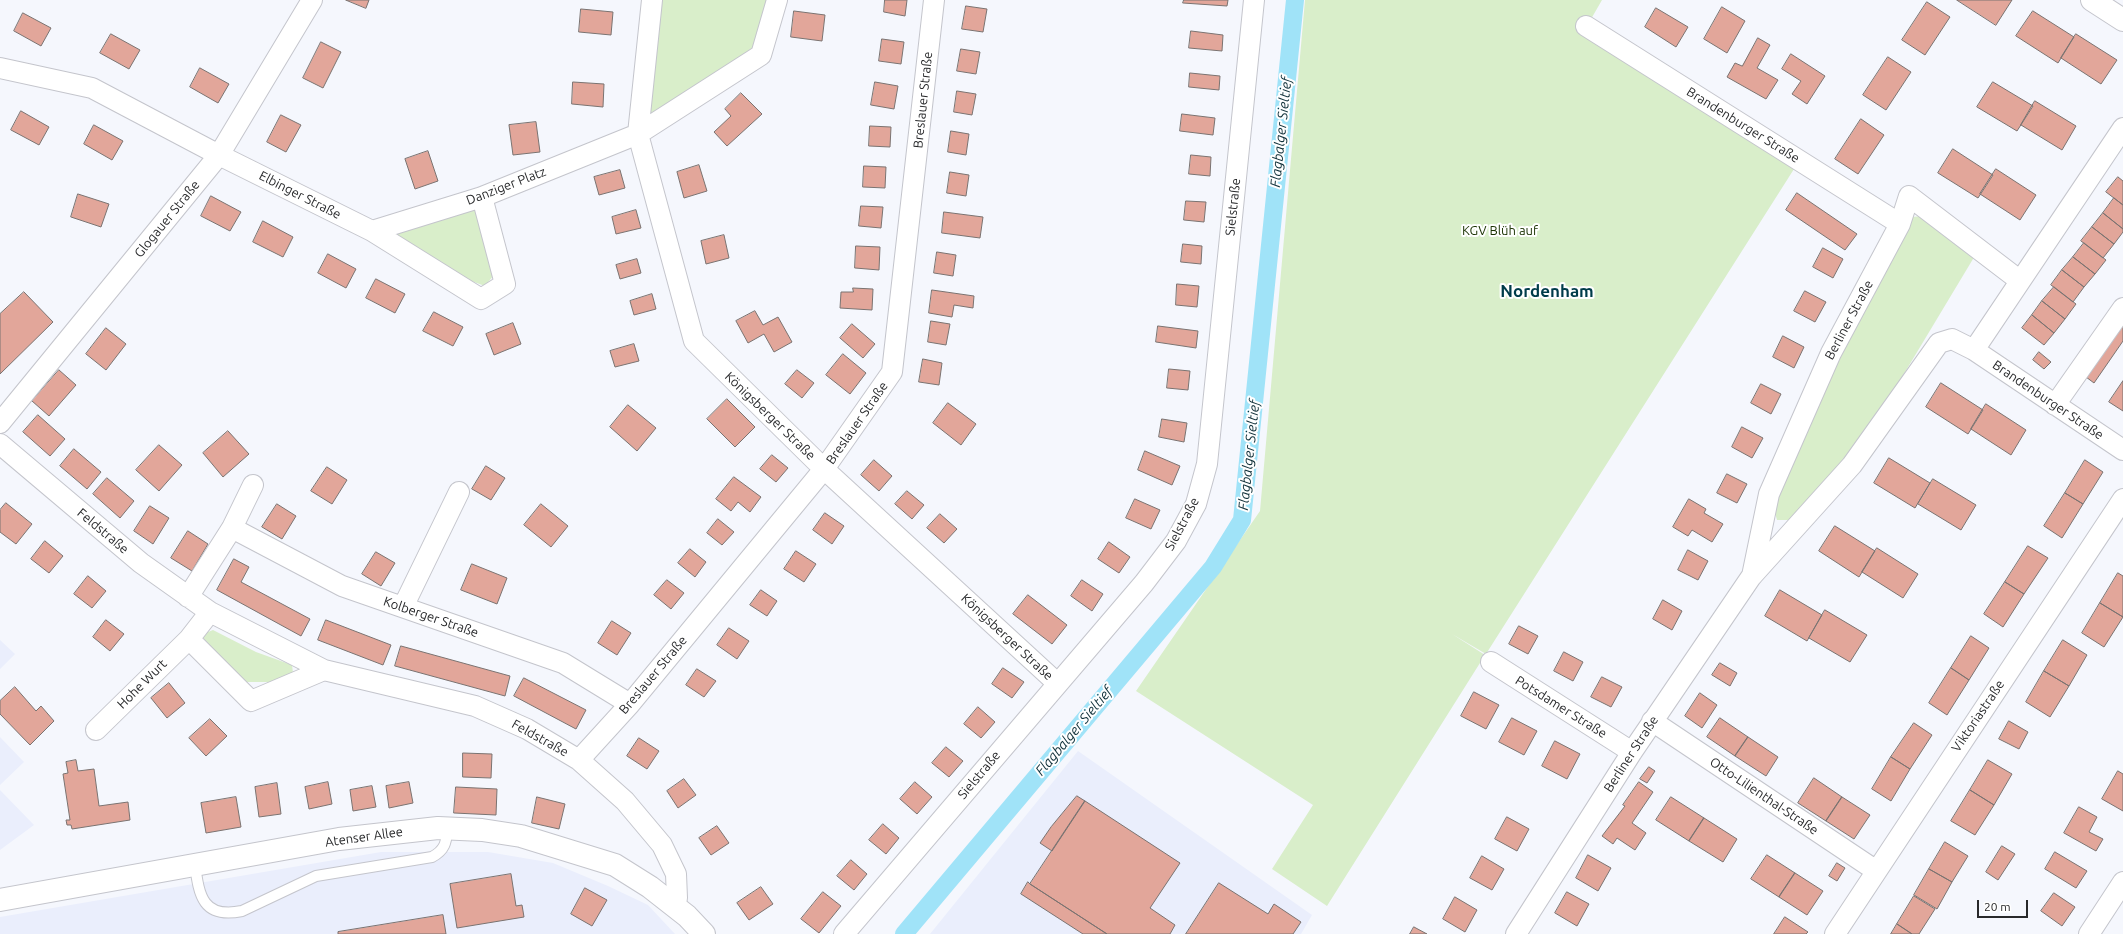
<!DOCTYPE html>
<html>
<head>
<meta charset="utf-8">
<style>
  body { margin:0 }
  #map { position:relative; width:2123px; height:934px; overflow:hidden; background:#f5f7fd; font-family:Ubuntu,sans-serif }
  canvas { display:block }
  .scale { position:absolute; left:1977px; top:900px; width:51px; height:18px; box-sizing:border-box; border:2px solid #28292b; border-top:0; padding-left:5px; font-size:12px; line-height:14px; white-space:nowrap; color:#28292b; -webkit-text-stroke:3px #fff; paint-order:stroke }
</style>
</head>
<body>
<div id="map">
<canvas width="2123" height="934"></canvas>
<div class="scale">20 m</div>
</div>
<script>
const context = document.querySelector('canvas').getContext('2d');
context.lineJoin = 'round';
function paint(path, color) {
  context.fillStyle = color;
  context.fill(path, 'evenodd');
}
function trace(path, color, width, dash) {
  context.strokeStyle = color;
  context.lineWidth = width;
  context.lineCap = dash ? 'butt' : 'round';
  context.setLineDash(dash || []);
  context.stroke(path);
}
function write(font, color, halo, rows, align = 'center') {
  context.font = font + ' Ubuntu,sans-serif';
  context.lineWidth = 4;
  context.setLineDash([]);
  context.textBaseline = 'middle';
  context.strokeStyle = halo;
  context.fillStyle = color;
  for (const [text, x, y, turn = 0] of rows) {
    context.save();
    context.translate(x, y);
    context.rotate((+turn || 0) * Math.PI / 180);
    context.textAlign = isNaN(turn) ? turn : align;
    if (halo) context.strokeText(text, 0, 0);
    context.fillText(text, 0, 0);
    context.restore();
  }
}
paint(new Path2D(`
  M0,640L15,654L0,669Z
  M0,737L24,762L0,785Z
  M1078,751L1312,915L1301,934H930Z
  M0,790L34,825L0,850Z
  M381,852H488L553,863L608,886L648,905L675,934H0V917Z`), '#eaeefc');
paint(new Path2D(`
  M659,0H771L758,44L653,116L643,118Z
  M1305,0H1602L1587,26L1794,169L1486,654L1452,634L1485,655L1327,906L1272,869L1313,805L1136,691L1260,511Z
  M469,205L484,215L498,270L485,286L463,278L383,234Z
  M1924,216L1973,250V259L1884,407L1839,469L1800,513L1788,520H1777L1775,513L1776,503L1836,358L1911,217Z
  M213,630L256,652L292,665L293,673L285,682H244L204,639L203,634Z`), '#d9eeca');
trace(new Path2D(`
  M904,934L1213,567L1242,520L1295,0`), '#a0e3f8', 18);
const building = new Path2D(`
  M346,0H369L366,8Z
  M885,0H907L905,16L884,12Z
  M1184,0H1228L1227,6L1183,3Z
  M1957,0H2012L1996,25Z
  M1927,2L1950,17L1925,55L1902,40Z
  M966,6L987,9L983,32L962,29Z
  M1722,7L1745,21L1727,53L1704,39Z
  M1656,8L1688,27L1676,47L1645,27Z
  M581,9L613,12L611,35L579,32Z
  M794,11L825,15L822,41L791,37Z
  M2033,11L2074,37L2058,63L2016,36Z
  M23,13L51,28L41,46L14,31Z
  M1191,31L1223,35L1222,51L1189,48Z
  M111,34L140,50L129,69L100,53Z
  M2076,34L2117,60L2101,84L2061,58Z
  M1758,38L1770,45L1757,68L1778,80L1766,99L1727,77L1735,63L1742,66Z
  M882,39L904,42L901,64L879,61Z
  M321,42L341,52L323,88L303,78Z
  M961,49L980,52L976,74L957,71Z
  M1791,54L1825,76L1807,104L1792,94L1801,81L1782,69Z
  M1888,57L1911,72L1886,110L1863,95Z
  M200,68L229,84L218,103L190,87Z
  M1190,73L1220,76L1219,90L1189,87Z
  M573,82L604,84L603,107L572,104Z
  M875,82L898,86L894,109L871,105Z
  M1993,82L2033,106L2017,131L1977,107Z
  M957,91L976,94L972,115L954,112Z
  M741,93L762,114L727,146L714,132L731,116L725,109Z
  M2035,101L2076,126L2062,150L2021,125Z
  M21,111L49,127L39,145L11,130Z
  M1182,114L1215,118L1213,135L1180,131Z
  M281,115L301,125L286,152L267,142Z
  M1861,119L1884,135L1858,174L1835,159Z
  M536,122L540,152L513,155L509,125Z
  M94,125L123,141L112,160L84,144Z
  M870,126L891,127L890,147L869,146Z
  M951,131L969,134L966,155L948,152Z
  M1953,149L1993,175L1978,198L1938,173Z
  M428,151L438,181L415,189L405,159Z
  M1191,155L1211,157L1210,176L1189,174Z
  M699,165L707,191L684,198L677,172Z
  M864,166L886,167L885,188L863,187Z
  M1996,169L2036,195L2020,220L1980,194Z
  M620,170L625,188L599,195L594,177Z
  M950,172L969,175L966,196L947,193Z
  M2118,177L2123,181V205L2106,192Z
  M1797,193L1857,234L1845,250L1786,210Z
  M78,194L109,204L101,227L71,217Z
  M211,196L241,212L230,231L201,216Z
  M2114,198L2123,205V229L2103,213Z
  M1186,201L1206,202L1204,222L1184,220Z
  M861,206L883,207L881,228L859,226Z
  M636,210L641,228L616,234L612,217Z
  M944,212L983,217L980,238L942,233Z
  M2103,213L2123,229V232L2114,244L2092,227Z
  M263,221L293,237L283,257L253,242Z
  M2092,227L2114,244L2103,258L2081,241Z
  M724,235L729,258L706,264L701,241Z
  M2084,243L2106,260L2095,274L2073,257Z
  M1183,244L1202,246L1201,264L1181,262Z
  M856,246L880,247L879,270L855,268Z
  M1823,248L1843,259L1833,278L1813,267Z
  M937,252L956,255L953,276L934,273Z
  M328,254L356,269L346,288L318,273Z
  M2073,257L2095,274L2084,287L2062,270Z
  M637,259L641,273L620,279L616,265Z
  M2062,270L2084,287L2073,302L2051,285Z
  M376,279L405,294L395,313L366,298Z
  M1177,284L1199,286L1197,307L1176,305Z
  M2054,287L2076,304L2065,319L2042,301Z
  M853,288L873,289L872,310L840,308L841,292H853Z
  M932,290L974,296L973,308L954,305L952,317L929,313Z
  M1805,291L1826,302L1815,322L1794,311Z
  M24,292L53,322L0,374V314Z
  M652,294L656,309L634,315L630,301Z
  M2042,301L2065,319L2054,333L2032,315Z
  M755,311L763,325L778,317L792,342L774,352L764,334L748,343L736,321Z
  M434,312L463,327L453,346L423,331Z
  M2032,315L2054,333L2044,345L2022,328Z
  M2123,315V341L2094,383L2082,374Z
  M931,321L950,324L946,345L928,342Z
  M513,323L521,344L494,355L486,334Z
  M852,324L875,344L863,358L840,338Z
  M1158,326L1198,331L1196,348L1156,342Z
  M106,328L126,344L106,370L86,354Z
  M1783,336L1804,347L1794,368L1773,357Z
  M634,344L639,361L615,367L610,351Z
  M2039,352L2051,362L2044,369L2033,360Z
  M843,354L866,373L850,394L826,375Z
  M923,359L942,363L939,385L919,382Z
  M1169,369L1190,371L1188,390L1167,388Z
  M59,370L76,385L49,416L32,401Z
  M797,370L814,383L802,398L785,384Z
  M2123,381V411L2109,402Z
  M1941,383L1983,410L1968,434L1926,407Z
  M1761,384L1781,394L1771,414L1751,403Z
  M727,399L755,427L735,447L707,419Z
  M948,403L976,424L961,445L933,423Z
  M1986,404L2026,430L2011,455L1971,429Z
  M628,405L656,428L637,451L610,427Z
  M38,415L65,439L50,456L23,432Z
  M1162,419L1187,423L1184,442L1159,437Z
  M1742,427L1763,438L1752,458L1732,447Z
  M228,431L249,454L223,477L203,453Z
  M159,445L182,465L159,491L136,470Z
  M74,449L101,472L87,489L60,466Z
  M1145,451L1180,466L1172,485L1138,470Z
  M772,455L788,468L776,482L760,469Z
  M1889,458L1930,483L1915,508L1874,483Z
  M874,460L892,476L879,491L861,475Z
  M2085,460L2103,472L2083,504L2065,493Z
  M486,466L505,478L491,500L472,489Z
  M327,467L347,480L332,504L311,491Z
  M1727,474L1747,484L1737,503L1717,493Z
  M734,477L761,497L750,512L738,502L731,511L716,499Z
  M107,478L134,501L120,518L93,494Z
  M1933,479L1976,505L1961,530L1918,504Z
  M907,491L924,505L912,519L895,504Z
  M2065,493L2083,504L2062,538L2044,526Z
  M1135,499L1160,510L1151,529L1126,518Z
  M1689,499L1706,509L1704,513L1723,524L1712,542L1692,530L1688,536L1673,527Z
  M6,503L32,524L16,544L0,532V510Z
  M277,504L296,516L282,539L262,527Z
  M541,504L568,526L551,547L524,525Z
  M150,506L169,518L153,544L134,531Z
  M825,513L844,526L832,544L813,530Z
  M940,514L957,529L944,543L927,528Z
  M718,519L734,532L722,545L707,533Z
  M1835,526L1875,551L1859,577L1819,551Z
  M188,531L208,544L192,571L171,558Z
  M45,541L63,556L49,573L31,559Z
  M1109,542L1130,557L1119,573L1098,559Z
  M2028,546L2048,558L2024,594L2005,582Z
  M1877,548L1918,574L1903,598L1862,572Z
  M690,549L706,562L695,577L678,563Z
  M1688,550L1708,561L1698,580L1678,570Z
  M796,551L816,564L804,582L784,569Z
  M376,552L395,563L381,586L362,574Z
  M234,559L249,567L241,582L310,619L301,636L217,590Z
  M472,564L507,578L497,604L461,590Z
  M2118,573L2123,576V617L2100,603Z
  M88,576L106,591L92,608L74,594Z
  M667,580L684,593L671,609L654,595Z
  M1082,580L1103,594L1092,611L1071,596Z
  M2005,582L2024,594L2003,627L1984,614Z
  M761,590L777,601L767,616L750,605Z
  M1780,590L1822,615L1807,641L1765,616Z
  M1028,595L1067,625L1052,644L1013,614Z
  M1663,600L1682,611L1672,630L1653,619Z
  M2100,603L2123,617L2104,647L2082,633Z
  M1825,610L1867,635L1850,662L1809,638Z
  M106,620L124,634L110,651L93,637Z
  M326,620L391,645L383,665L318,640Z
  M612,621L631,633L617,655L598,643Z
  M1519,626L1538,636L1528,654L1509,644Z
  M729,628L749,641L737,659L717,645Z
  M1971,636L1989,648L1969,680L1951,668Z
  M2063,640L2087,655L2069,686L2044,671Z
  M401,646L510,676L505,696L395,666Z
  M1564,652L1583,662L1573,681L1554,671Z
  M1720,663L1737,673L1730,686L1712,675Z
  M1003,668L1024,682L1012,698L992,684Z
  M1951,668L1969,680L1947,715L1929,703Z
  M697,669L716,681L704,697L686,685Z
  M2044,671L2069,686L2050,717L2026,702Z
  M1602,677L1622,687L1611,707L1591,697Z
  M524,678L586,710L576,729L514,696Z
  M169,683L185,703L167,718L151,698Z
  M15,687L36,711L41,706L54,721L30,745L0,714V701Z
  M1474,692L1499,705L1486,729L1461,716Z
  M1700,693L1717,705L1702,728L1685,716Z
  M978,707L995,722L981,738L964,724Z
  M1512,718L1537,731L1524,755L1499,742Z
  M1720,718L1748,737L1735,756L1707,737Z
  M210,719L227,736L206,756L189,738Z
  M2009,721L2028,732L2019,749L1999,739Z
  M1914,723L1932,735L1910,769L1891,757Z
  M1748,737L1778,757L1766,776L1735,756Z
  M639,738L659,751L647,769L627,756Z
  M1555,741L1580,754L1567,779L1542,766Z
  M946,747L963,761L949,777L932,763Z
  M463,753L492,754L491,778L463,777Z
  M1891,757L1910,769L1891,801L1872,789Z
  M76,760L78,771L94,769L99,806L128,802L130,820L72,829L71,825H67L66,820H70L63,774L68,773L66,762Z
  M1988,760L2012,774L1994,805L1970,790Z
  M1649,767L1655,771L1647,783L1640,779Z
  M2118,771L2123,774V811L2102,799Z
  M1814,778L1842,797L1826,821L1798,803Z
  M684,779L696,795L678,808L667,791Z
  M328,782L332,804L309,809L305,787Z
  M409,782L413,803L389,808L386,786Z
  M915,782L932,797L917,814L900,799Z
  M1639,782L1653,792L1632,823L1646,833L1635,850L1617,838L1613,844L1602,836L1625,806L1623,805Z
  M277,783L281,814L259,817L255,787Z
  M372,786L376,807L353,811L350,790Z
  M456,787L497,789L496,815L454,813Z
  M1970,790L1994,805L1975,835L1951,821Z
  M1077,796L1085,801L1052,851L1040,843L1051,827Z
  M236,797L241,827L206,833L201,803Z
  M537,797L565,804L559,829L532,823Z
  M1671,797L1704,818L1689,841L1656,820Z
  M1842,797L1870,815L1854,839L1826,821Z
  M1085,801L1180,863L1150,908L1175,925L1170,934H1107L1030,884Z
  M2079,807L2097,817L2089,832L2103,839L2096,851L2064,833Z
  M1507,817L1529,829L1517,851L1495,839Z
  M1704,818L1737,839L1723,862L1689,841Z
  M883,824L899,838L886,854L869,840Z
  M717,826L729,843L711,855L699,838Z
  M1945,842L1968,856L1952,882L1929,869Z
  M2002,846L2015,854L1998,880L1986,872Z
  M2055,852L2087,871L2076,888L2045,869Z
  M1588,855L1611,868L1598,891L1576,878Z
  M1767,855L1795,873L1779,897L1751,879Z
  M1482,856L1504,869L1492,890L1470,878Z
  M851,860L867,874L854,890L837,876Z
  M1837,863L1845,868L1837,881L1829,876Z
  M1929,869L1952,882L1937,909L1914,895Z
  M1795,873L1823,891L1807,915L1779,897Z
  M511,874L516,906L522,905L524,917L457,928L450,884Z
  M1028,882L1030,884L1107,934H1083L1021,894Z
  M1219,883L1268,914L1274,904L1301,922L1293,934H1186Z
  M761,887L773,904L749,920L737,903Z
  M585,888L607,900L592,926L571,914Z
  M823,892L841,906L819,933L801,919Z
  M1567,892L1589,904L1577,926L1555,913Z
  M2054,893L2075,907L2062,926L2041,911Z
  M1914,896L1935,909L1919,934H1912L1897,924Z
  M1455,897L1477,910L1465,932L1443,919Z
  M443,915L446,934H338V932Z
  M1785,917L1808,932L1806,934H1774Z
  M1897,924L1912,934H1891Z
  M1414,927L1427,934H1410Z`);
paint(building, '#e2a69a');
trace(building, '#7a7371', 1);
const lane = new Path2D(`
  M195,865C199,896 203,919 242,911L316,876L432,857C445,850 446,843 448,828`);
const street = new Path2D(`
  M652,0L638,134L694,341L824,469L1057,683
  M1586,26L1900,224
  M0,68L92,88L219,155L372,231L481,299L505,284L482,197
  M372,231L482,197L638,134L761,55L777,0
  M1974,350L2123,450
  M2055,405L2123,308
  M0,423L219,155L312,0
  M0,444L141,563L210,612L324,670L475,706L527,729L579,760L625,801L662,845L676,874L677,898L673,905
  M232,528L342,586L563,663L630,704
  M1752,576L1769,494L1831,353L1900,224L1909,196L2019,280
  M188,597L232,528L253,485
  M403,607L459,492
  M210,612L189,639L251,701L324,670
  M1491,662L1632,752
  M1652,721L1875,870
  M96,730L189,639
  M579,760L630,704L824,469L892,372L934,0
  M844,934L1144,583L1176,541L1196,504L1207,464L1254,0
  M1516,934L1632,752L1751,577L1852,465L1939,343L1952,339L1974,350L2123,128
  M1835,934L2123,499
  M2089,934L2123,882`);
const secondary = new Path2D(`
  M2092,0L2123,20
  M0,900L339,839L438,828L482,830L521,836L615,865L650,887L687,916L704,934`);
trace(lane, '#c4c5cc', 12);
trace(street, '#c4c5cc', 22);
trace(secondary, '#c4c5cc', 24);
trace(lane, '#fff', 10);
trace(street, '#fff', 20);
trace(secondary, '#fff', 22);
write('13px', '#28292b', '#fff', [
  ["Breslauer Straße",923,100,-84],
  ["Brandenburger Straße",1743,125,32],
  ["Danziger Platz",506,186,-21],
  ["Elbinger Straße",300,195,27],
  ["Sielstraße",1233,207,-84],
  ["Glogauer Straße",167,219,-51],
  ["Berliner Straße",1849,320,-62],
  ["Brandenburger Straße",2048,400,34],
  ["Königsberger Straße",770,416,44],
  ["Breslauer Straße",857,423,-55],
  ["Sielstraße",1182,524,-62],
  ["Feldstraße",103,531,40],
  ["Kolberger Straße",431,617,19],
  ["Königsberger Straße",1007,637,43],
  ["Breslauer Straße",653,675,-50],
  ["Hohe Wurt",142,684,-45],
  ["Potsdamer Straße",1561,707,32],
  ["Viktoriastraße",1978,716,-56],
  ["Feldstraße",540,738,29],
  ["Berliner Straße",1631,754,-57],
  ["Sielstraße",979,775,-50],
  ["Otto-Lilienthal-Straße",1764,796,34],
  ["Atenser Allee",364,837,-8]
]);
write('13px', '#193100', '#fff', [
  ["KGV Blüh auf",1500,231]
]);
write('italic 14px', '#0e2f38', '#fff', [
  ["Flagbalger Sieltief",1281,132,-84],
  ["Flagbalger Sieltief",1249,455,-84],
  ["Flagbalger Sieltief",1074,731,-50]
]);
write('bold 17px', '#003c4a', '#fff', [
  ["Nordenham",1547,291]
]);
</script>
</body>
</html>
